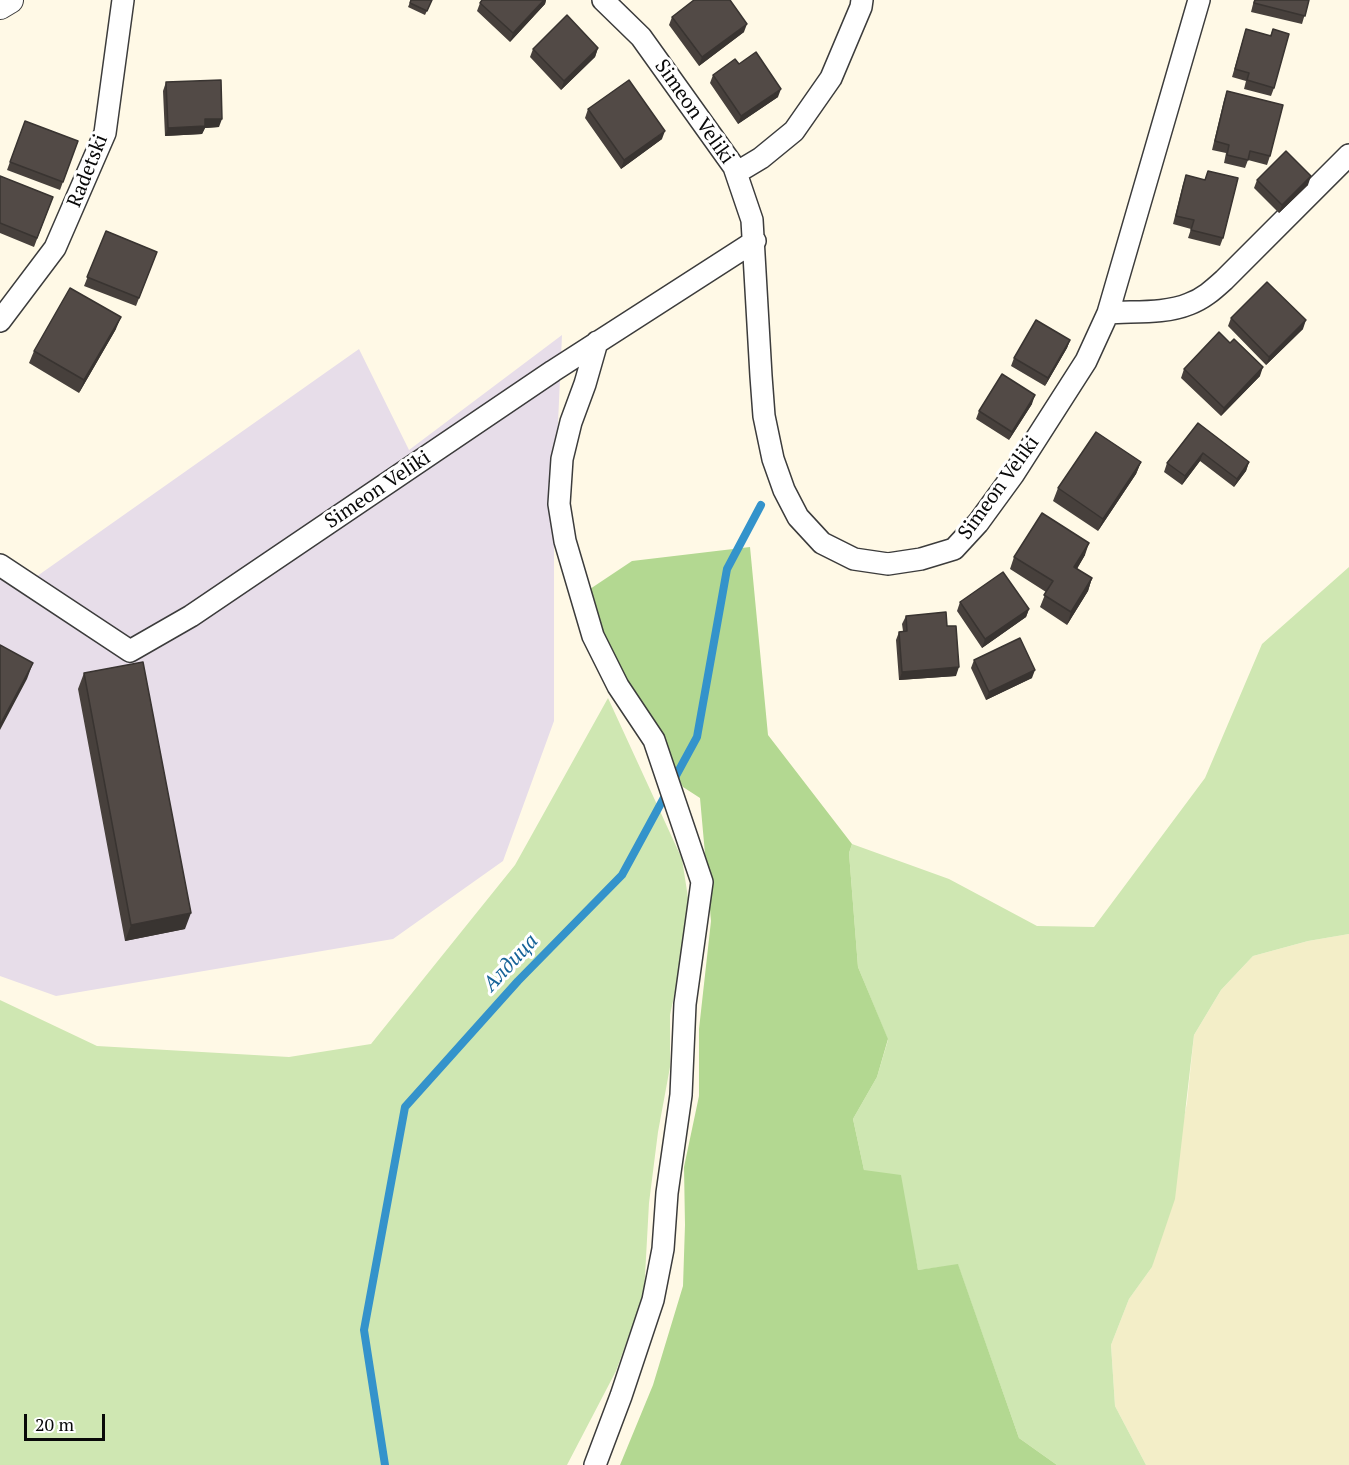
<!DOCTYPE html>
<html>
<head>
<meta charset="utf-8">
<style>
  body { margin:0 }
  #map { position:relative; width:1349px; height:1465px; overflow:hidden; background:#fff9e6; font-family:"PT Serif",serif }
  canvas { display:block }
  .scale { position:absolute; left:24px; top:1414px; width:81px; height:27px; box-sizing:border-box; border:3px solid #090909; border-top:0; padding-left:8px; font-size:18px; line-height:21px; white-space:nowrap; color:#090909; -webkit-text-stroke:4px #fff; paint-order:stroke }
</style>
</head>
<body>
<div id="map">
<canvas width="1349" height="1465"></canvas>
<div class="scale">20 m</div>
</div>
<script>
const context = document.querySelector('canvas').getContext('2d');
context.lineJoin = 'round';
function paint(path, color) {
  context.fillStyle = color;
  context.fill(path, 'evenodd');
}
function trace(path, color, width, dash) {
  context.strokeStyle = color;
  context.lineWidth = width;
  context.lineCap = dash ? 'butt' : 'round';
  context.setLineDash(dash || []);
  context.stroke(path);
}
function write(font, color, halo, rows, align = 'center') {
  context.font = font + ' "PT Serif",serif';
  context.lineWidth = 6;
  context.setLineDash([]);
  context.textBaseline = 'middle';
  context.strokeStyle = halo;
  context.fillStyle = color;
  for (const [text, x, y, turn = 0] of rows) {
    context.save();
    context.translate(x, y);
    context.rotate((+turn || 0) * Math.PI / 180);
    context.textAlign = isNaN(turn) ? turn : align;
    if (halo) context.strokeText(text, 0, 0);
    context.fillText(text, 0, 0);
    context.restore();
  }
}
paint(new Path2D(`
  M562,335L554,511V721L503,861L393,939L56,996L0,976V555L33,579L359,349L409,450Z`), '#e7dde9');
paint(new Path2D(`
  M1349,934V1465H1146L1115,1406L1111,1345L1129,1299L1152,1267L1187,1103L1194,1035L1221,990L1253,956L1308,941Z`), '#f3eec8');
paint(new Path2D(`
  M1349,567V934L1308,941L1253,956L1221,990L1194,1035L1175,1199L1152,1267L1129,1299L1111,1345L1115,1406L1146,1465H1057L1019,1438L958,1265L918,1270L908,1224L864,1170L853,1119L877,1077L888,1040L858,967L849,853L852,844L949,879L1037,926L1094,927L1205,778L1262,644Z
  M608,698L682,859L691,917L670,1015V1067L658,1132L649,1203L644,1294L616,1371L567,1465H0V1000L97,1046L289,1057L371,1044L515,865Z`), '#cfe7b2');
paint(new Path2D(`
  M750,547L768,735L852,844L849,853L858,967L888,1039L877,1077L853,1119L864,1170L901,1175L918,1270L958,1264L1019,1438L1057,1465H620L653,1385L683,1286L685,1225L684,1167L699,1096V1029L711,921L700,798L683,787L575,599L632,561Z`), '#b3d891');
trace(new Path2D(`
  M385,1465L364,1330L405,1107L518,981L622,875L697,737L727,569L761,505`), '#3493cb', 8);
const minor = new Path2D(`
  M603,0L641,37L734,167L752,220L761,376L764,416L773,459L784,490L798,517L822,543L854,559L888,564L921,559L954,549L978,523L1013,475L1086,361L1108,313L1199,0
  M736,173L761,158L794,131L831,78L861,7L862,0
  M1108,313C1133,311 1165,314 1189,304C1203,299 1213,290 1224,280L1349,155
  M0,321L55,248L105,133L123,0
  M0,565L130,651L191,616L553,371L755,241
  M595,1465L621,1396L653,1300L663,1249L667,1193L681,1095L685,1004L702,882L654,740L618,686L593,636L565,541L559,504L562,459L571,422L585,384L597,342`);
const tertiary = new Path2D(`
  M0,6L10,0`);
trace(minor, '#3c3c3c', 24);
trace(tertiary, '#3c3c3c', 28);
trace(minor, '#fff', 21);
trace(tertiary, '#fff', 26);
paint(new Path2D(`
  M411,0H432L425,15L408,7Z
  M482,0H546L545,4L510,42L477,11L480,3Z
  M1254,0H1309L1302,24L1251,12Z
  M672,17L744,32L699,66L669,25Z
  M1246,29L1270,36L1273,29L1274,88L1271,96L1244,89L1246,81L1232,77Z
  M598,48L595,57L561,90L530,57L533,49Z
  M713,75L778,97L738,124L710,83Z
  M166,82L219,127L205,128L202,134L165,136L163,91Z
  M1227,91L1270,156L1267,165L1248,160L1245,168L1224,163L1226,153L1212,150L1224,100Z
  M588,109L662,139L621,169L585,118Z
  M25,121L78,141L60,190L7,170Z
  M1208,171L1223,238L1220,246L1188,238L1191,229L1173,224L1183,184L1186,175L1205,180Z
  M0,176L53,197L34,247L0,233Z
  M1257,180L1308,185L1279,213L1254,188Z
  M106,231L157,252L136,306L84,286Z
  M1231,318L1303,329L1266,365L1228,326Z
  M116,329L79,393L29,363L34,351Z
  M1070,340L1067,348L1045,386L1011,366L1014,358Z
  M1184,369L1260,376L1221,416L1181,378Z
  M1032,404L1009,440L976,419L979,411Z
  M1198,423L1249,462L1246,471L1234,487L1200,461L1182,485L1164,472L1167,463Z
  M1141,462L1136,474L1098,531L1053,501L1058,488Z
  M1085,555L1077,569L1092,578L1088,591L1067,625L1040,607L1046,592L1010,569L1014,557Z
  M960,602L1029,609L1026,617L982,648L957,611Z
  M906,616L947,626L956,676L899,680L896,640L899,632L903,631L902,624Z
  M974,660L1032,678L986,700L971,668Z
  M84,673L185,929L125,941L78,689Z`), '#47403c');
paint(new Path2D(`
  M544,0H546L545,4L510,42L513,33Z
  M747,24L744,32L699,66L702,57Z
  M598,48L595,57L561,90L564,81Z
  M781,89L778,97L738,124L741,116Z
  M205,119H222L219,127L205,128L202,134L165,136L168,128Z
  M665,131L662,139L621,169L624,160Z
  M1311,176L1308,185L1279,213L1282,205Z
  M121,317L116,329L79,393L84,380Z
  M1306,320L1303,329L1266,365L1269,357Z
  M1070,340L1067,348L1045,386L1048,378Z
  M1263,367L1260,376L1221,416L1224,408Z
  M1035,395L1032,404L1009,440L1012,432Z
  M1203,453L1200,461L1182,485L1185,476Z
  M1141,462L1136,474L1098,531L1103,519Z
  M1249,462L1246,471L1234,487L1237,479Z
  M1089,543L1085,555L1070,580L1074,567Z
  M1092,578L1088,591L1067,625L1071,612Z
  M1029,609L1026,617L982,648L985,639Z
  M33,663L27,679L0,730V725Z
  M959,667L956,676L899,680L902,672Z
  M1035,670L1032,678L986,700L989,692Z
  M191,913L185,929L125,941L131,925Z`), '#393431');
const building = new Path2D(`
  M411,0H432L427,11L410,3Z
  M482,0H544L513,33L480,3Z
  M694,0H730L747,24L702,57L672,17Z
  M1255,0H1309L1305,16L1254,3Z
  M567,15L598,48L564,81L533,49Z
  M1246,29L1271,36L1273,29L1289,34L1274,88L1247,80L1249,73L1235,69Z
  M756,52L781,89L741,116L713,75L735,59L739,64Z
  M221,80L222,119H205V126L168,128L166,82Z
  M629,80L665,131L624,160L588,109Z
  M1227,91L1283,105L1270,156L1250,151L1248,160L1227,155L1229,145L1215,141Z
  M25,121L78,141L63,182L10,162Z
  M1286,151L1311,176L1282,205L1257,180Z
  M1208,171L1238,178L1223,238L1191,230L1194,220L1176,216L1186,175L1205,180Z
  M0,176L53,197L37,238L0,223Z
  M106,231L157,252L139,298L87,277Z
  M1267,282L1306,320L1269,357L1231,318Z
  M70,288L121,317L84,380L34,351Z
  M1036,320L1070,340L1048,378L1014,358Z
  M1219,332L1230,343L1234,339L1263,367L1224,408L1184,369Z
  M1002,374L1035,395L1012,432L979,411Z
  M1198,423L1249,462L1237,479L1203,453L1185,476L1167,463Z
  M1096,432L1141,462L1103,519L1058,488Z
  M1042,513L1089,543L1074,567L1092,578L1071,612L1044,595L1053,581L1014,557Z
  M1003,572L1029,609L985,639L960,602Z
  M946,612L947,626H956L959,667L902,672L899,632L907,631L906,616Z
  M1020,638L1035,670L989,692L974,660Z
  M0,645L33,663L0,725Z
  M143,662L191,913L131,925L84,673Z`);
paint(building, '#524a46');
trace(building, '#393431', 1.5);
write('20px', '#090909', '#fff', [
  ["Simeon Veliki",694,112,55],
  ["Radetski",88,171,-68],
  ["Simeon Veliki",999,488,-54],
  ["Simeon Veliki",378,490,-34]
]);
write('italic 21px', '#166398', '#fff', [
  ["Алдица",511,963,-47]
]);
</script>
</body>
</html>
